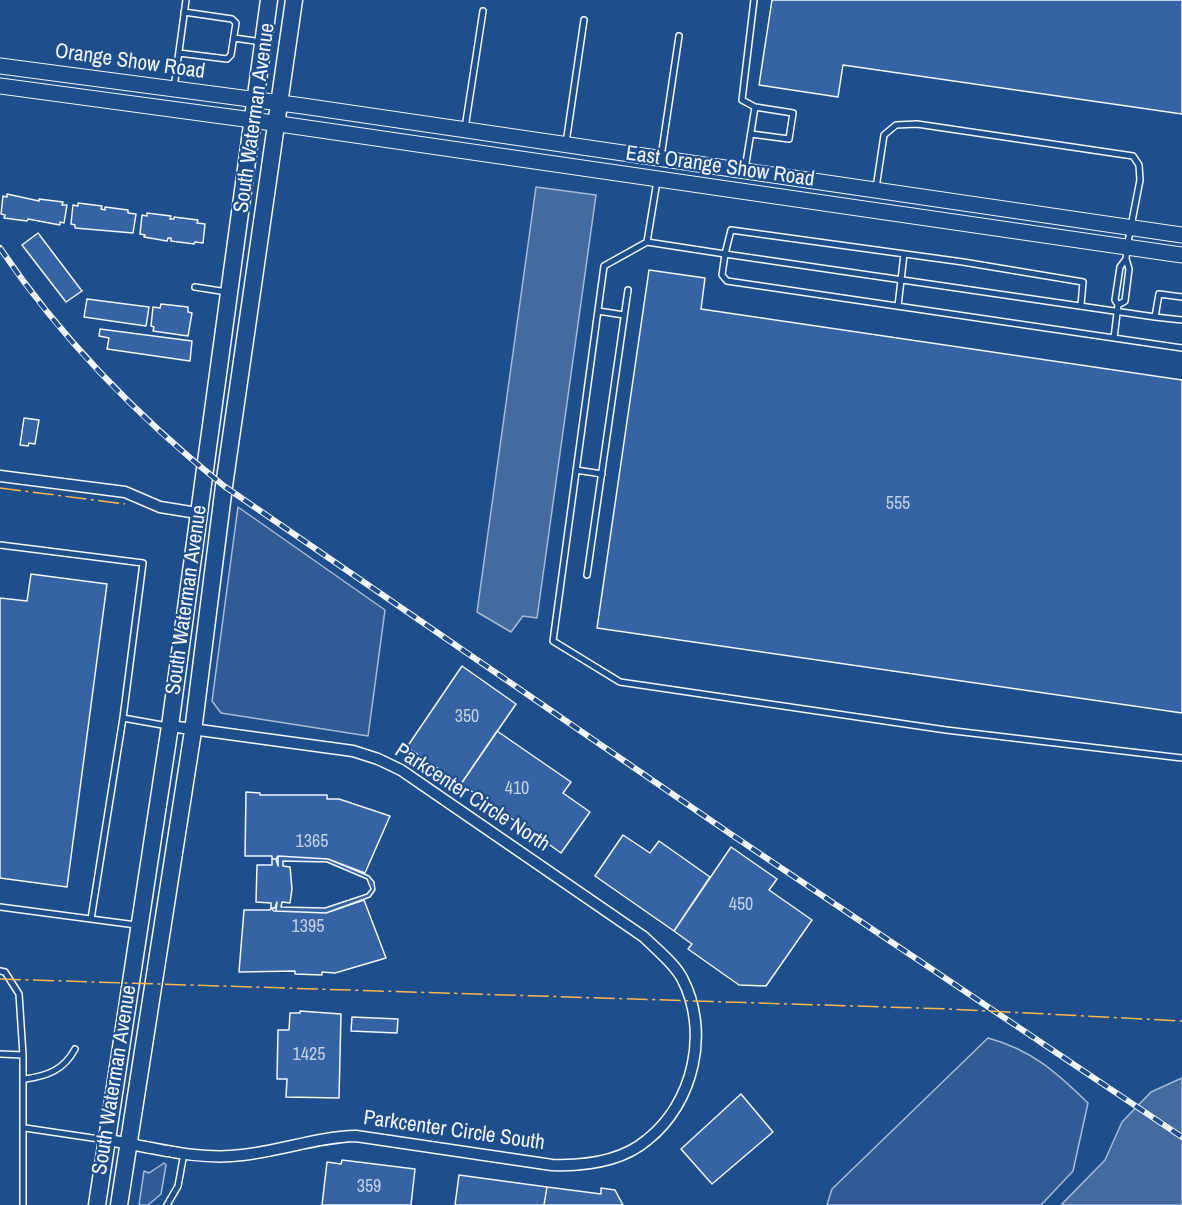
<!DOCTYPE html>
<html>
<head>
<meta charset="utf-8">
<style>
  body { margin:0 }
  canvas { display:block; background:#1f4e8c }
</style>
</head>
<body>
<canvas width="1182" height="1205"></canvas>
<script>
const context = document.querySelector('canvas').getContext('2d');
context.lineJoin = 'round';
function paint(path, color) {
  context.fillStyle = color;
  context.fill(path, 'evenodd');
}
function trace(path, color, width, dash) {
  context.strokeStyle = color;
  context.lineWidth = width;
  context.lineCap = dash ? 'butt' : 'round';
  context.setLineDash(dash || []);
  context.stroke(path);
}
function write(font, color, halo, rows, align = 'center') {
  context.font = font + ' "Archivo Narrow",sans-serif';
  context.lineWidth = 4.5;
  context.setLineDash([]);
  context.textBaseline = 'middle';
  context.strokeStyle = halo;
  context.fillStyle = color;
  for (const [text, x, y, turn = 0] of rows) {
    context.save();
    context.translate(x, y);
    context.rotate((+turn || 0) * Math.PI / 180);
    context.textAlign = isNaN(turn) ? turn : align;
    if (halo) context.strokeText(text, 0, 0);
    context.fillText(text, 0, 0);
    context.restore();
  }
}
const green = new Path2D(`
  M238,507L385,610L368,736L221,713L212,701Z
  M988,1038C1032,1050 1056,1072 1088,1103L1073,1171L1041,1205H827L832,1189Z
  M164,1163L166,1165L161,1194L148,1205H139L144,1171L149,1173Z`);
paint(green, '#305b95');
trace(green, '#a8bbd7', 1.5);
const water = new Path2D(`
  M536,187L596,195L537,618L523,616L511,632L477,612Z
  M1182,1078V1205H1061L1105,1160L1122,1122L1151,1092Z`);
paint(water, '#446ba0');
trace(water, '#a8bbd7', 1.5);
const building = new Path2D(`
  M772,0H1182V114L843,65L838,97L759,85Z
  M7,194L39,201V199L63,202L62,205H67L64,223L60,222V225L28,219L27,221L4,218L5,215L1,214L3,196L7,197Z
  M78,203L102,206L101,209L105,210V207L128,210V213L136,214L133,233L75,228V225L71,224L73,205L78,206Z
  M147,213L171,216L170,219H174V217L198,220L197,223L205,224L203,243L195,242L194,244L171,241V238H168L167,241L144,237L145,235L140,234L142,215L147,216Z
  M38,233L82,291L66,302L22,245Z
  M649,270L705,278L701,309L1182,380V713L597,628Z
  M87,299L149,307L146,326L84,317Z
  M161,304L188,307V312L192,313L188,336L153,331L154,327L151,326L153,307L160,308Z
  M100,329L192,341L190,361L107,349L109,338L99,336Z
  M24,418L39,420L35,444L29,443L28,446L20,445Z
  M31,574L107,584L67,887L0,878V598L27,601Z
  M462,666L516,704L461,784L407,747Z
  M497,731L571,782L563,793L590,812L561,853L547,843L543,848L524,835L528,830L461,784Z
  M246,792L260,793V795H327V799H339L390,816L365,873L328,859L278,856L276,859H272V856H245Z
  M623,835L650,853L659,841L710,877L674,931L595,876Z
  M731,847L777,879L769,890L812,920L766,986L739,985L688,949L692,944L674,931Z
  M278,856L328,859L369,876L374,882L375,890L370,897L326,913L276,911L277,902L275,908H271V903L256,902L257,865H272V859H276L278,866ZM283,861L327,862L367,879L371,889L367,894L325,908L281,907L282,902L290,903L292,889L290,867L283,866Z
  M364,900L386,958L335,973L322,972V975L295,974V971L239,972L244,910H270L271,908L274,911L326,913Z
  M300,1011L341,1014L339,1098L286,1097L287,1079H277L278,1030H289L290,1013H300Z
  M352,1017L398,1019L397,1033L351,1031Z
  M741,1094L773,1132L712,1184L681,1149Z
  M342,1160L415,1169L411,1205H322L327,1162L341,1164Z
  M459,1175L547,1187L544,1205H455Z
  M547,1187L601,1194V1188L615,1190L623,1205H544Z`);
paint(building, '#3563a3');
trace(building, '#f2f6ff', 1.5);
const lane = new Path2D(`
  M234,38L262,42
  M179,53L227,59L231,55L236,23L232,19L184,12
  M174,88L186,0
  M465,128L483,11
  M751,134L789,139L793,113L755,107
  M566,143L584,20
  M661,157L679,36
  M745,169L755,107L742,100L754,0
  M657,181L647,242L604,266L553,641L620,682L946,730L1182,758
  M876,188L884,135L896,125L917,124L1133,156L1139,165L1140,180L1127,247L1126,259L1129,269L1125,301L1118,305
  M647,242L725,254L722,275L727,281L1182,348
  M195,287L227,292
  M1182,297L1159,294L1155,317L1182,320
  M1081,305L1083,282L963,262L731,230L725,254L1155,317
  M898,306L904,254
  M598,311L624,315
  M1114,338L1118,305L1115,300L1120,267L1126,259
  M576,470L602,474
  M0,545L143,563L123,718L168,726
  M587,575L628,290
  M0,907L136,925
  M91,919L123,718
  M0,971L5,972L19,994L23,1055
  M0,1054L23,1055V1205
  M25,1079C47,1076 64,1070 75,1049
  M25,1128L106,1140
  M167,1205L178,1186L184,1153`);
const street = new Path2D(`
  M0,476L125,492L160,507L197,513
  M108,1140C151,1147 199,1161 242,1155C281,1151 317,1137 356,1136L552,1165C584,1166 621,1162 647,1140C694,1103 710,1031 682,978C673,962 657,950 644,937L401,770L378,759L353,751L170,726`);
const secondary = new Path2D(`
  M0,66L303,106L1182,235
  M0,86L252,120L1182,255`);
const primary = new Path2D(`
  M97,1205L170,726L269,0
  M119,1205L193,731L224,486L294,0`);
trace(lane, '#f2f6ff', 8);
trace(street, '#f2f6ff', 13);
trace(secondary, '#f2f6ff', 17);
trace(primary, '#f2f6ff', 19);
trace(lane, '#1f4e8c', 5);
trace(street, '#1f4e8c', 10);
trace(secondary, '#1f4e8c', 15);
trace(primary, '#1f4e8c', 16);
const rail = new Path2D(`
  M0,248C62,340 138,417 224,486L735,837L1182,1137`);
trace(rail, '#f2f6ff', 6);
trace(rail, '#1f4e8c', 4, [11]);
trace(new Path2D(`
  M0,488L125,504
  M0,979L949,1009L1182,1021`), '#ffb74d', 1.5, [21, 4.5, 3, 4.5]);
write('18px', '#c3d1e8', null, [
  ["555",898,504],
  ["350",467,717],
  ["410",517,789],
  ["1365",312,842],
  ["450",741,905],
  ["1395",308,927],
  ["1425",309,1055],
  ["359",369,1187]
]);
write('21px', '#f2f6ff', '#1f4e8c', [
  ["Orange Show Road",130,62,8],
  ["South Waterman Avenue",255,118,-82],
  ["East Orange Show Road",720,167,8],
  ["South Waterman Avenue",187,600,-82],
  ["Parkcenter Circle North",472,798,33],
  ["South Waterman Avenue",115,1080,-81],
  ["Parkcenter Circle South",454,1131,8]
]);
</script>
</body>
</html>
